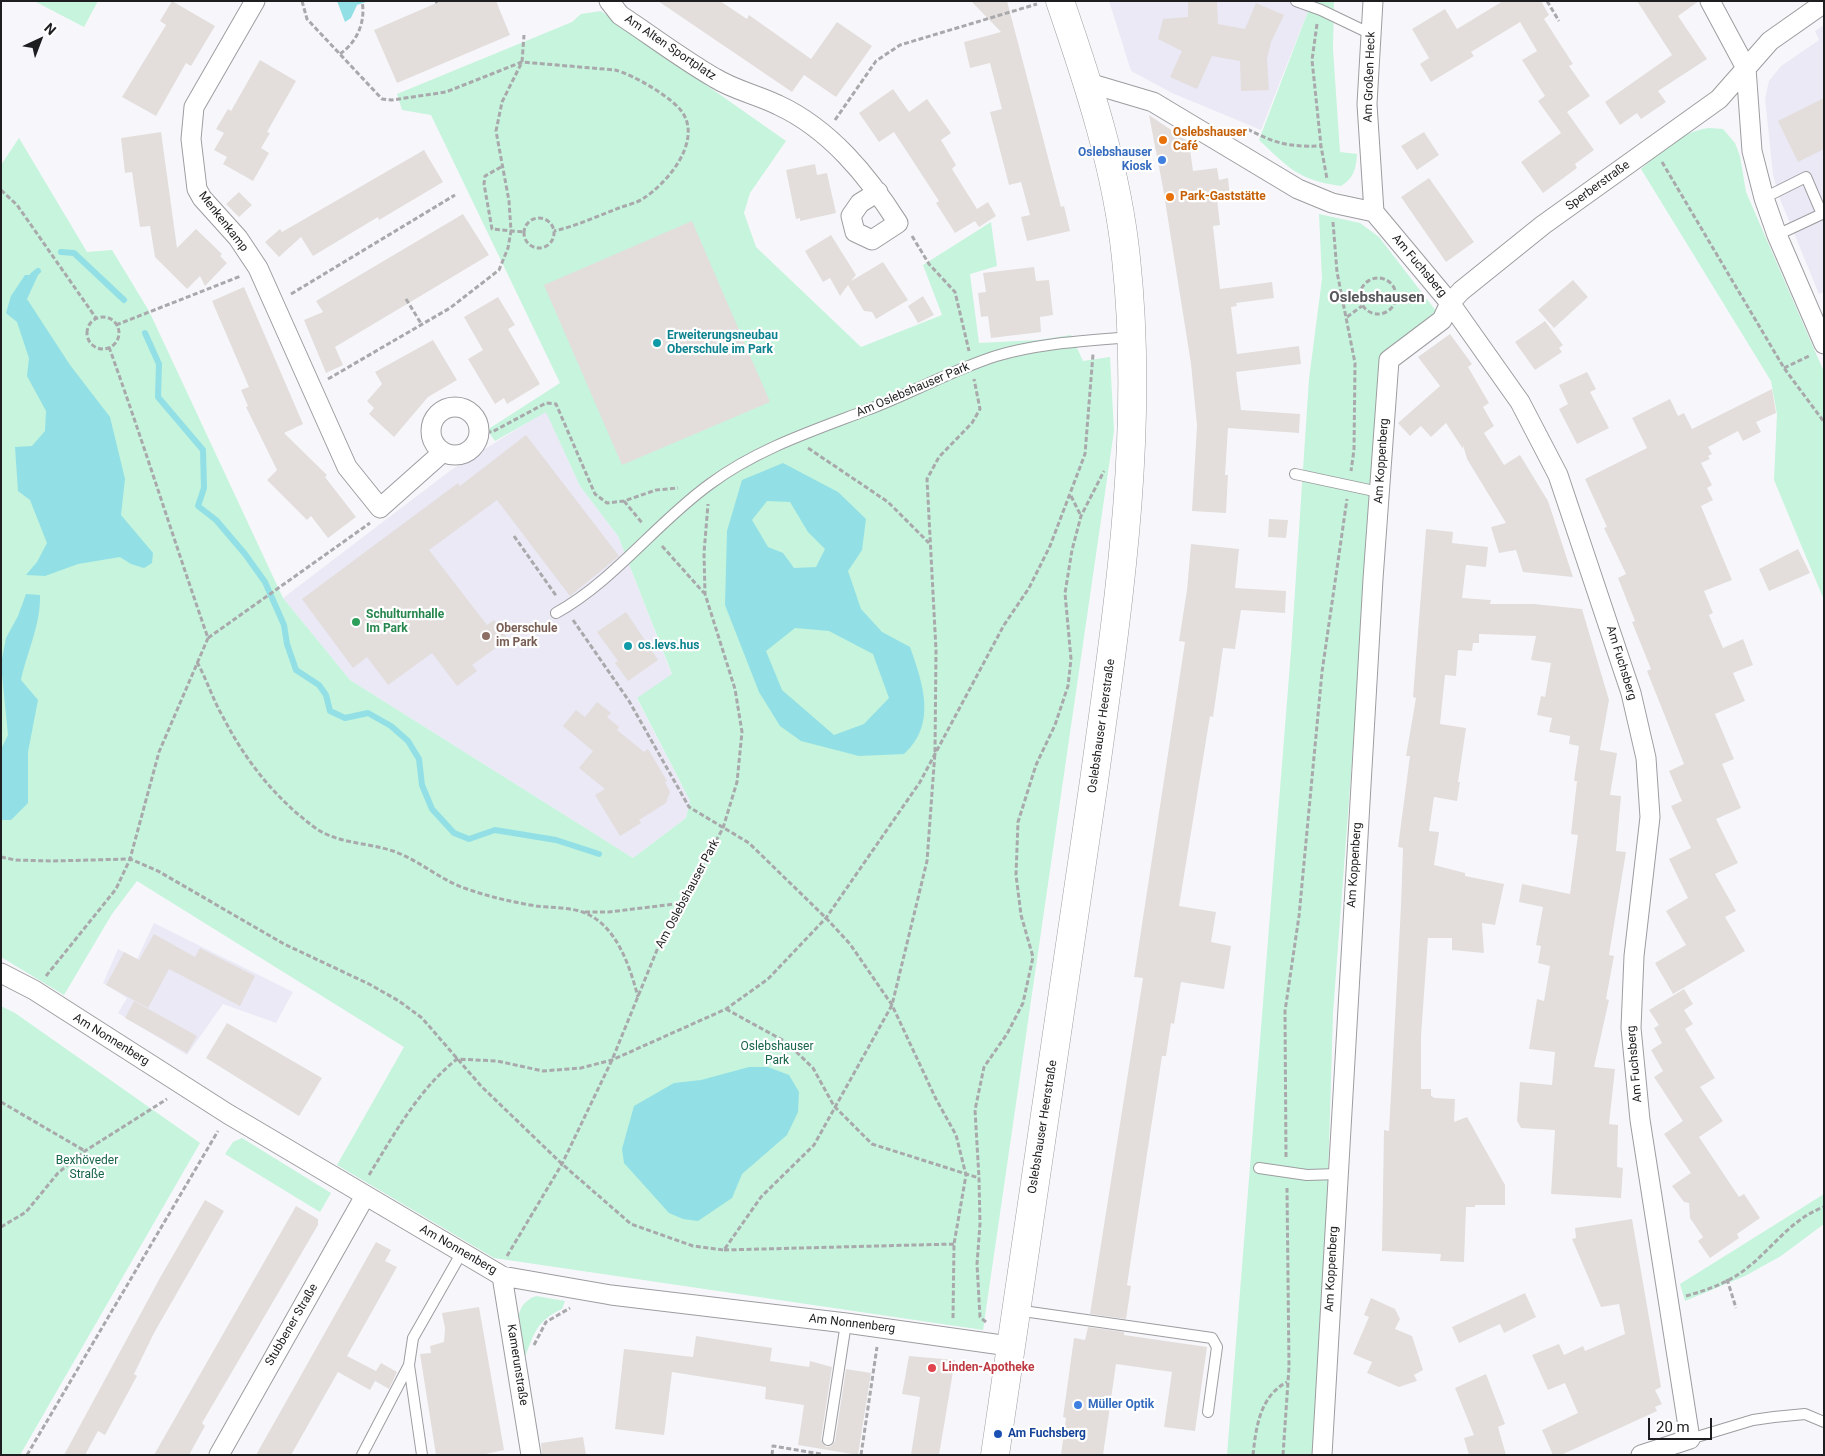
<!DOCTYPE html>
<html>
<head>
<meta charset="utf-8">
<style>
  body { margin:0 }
  #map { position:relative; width:1825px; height:1456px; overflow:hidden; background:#f7f7fb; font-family:Roboto,sans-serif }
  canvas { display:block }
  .frame { position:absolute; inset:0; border:2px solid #1e1e20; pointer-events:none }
  .north { position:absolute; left:15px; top:15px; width:50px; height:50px; -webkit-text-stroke:4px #fff; paint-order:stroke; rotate:43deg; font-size:14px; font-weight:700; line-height:20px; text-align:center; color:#1e1e20 }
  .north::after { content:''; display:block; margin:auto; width:18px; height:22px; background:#1e1e20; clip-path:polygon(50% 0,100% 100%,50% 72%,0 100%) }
  .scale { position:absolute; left:1648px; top:1418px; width:64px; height:22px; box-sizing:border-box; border:2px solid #1e1e20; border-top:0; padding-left:6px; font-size:15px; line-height:18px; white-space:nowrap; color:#1e1e20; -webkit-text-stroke:4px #fff; paint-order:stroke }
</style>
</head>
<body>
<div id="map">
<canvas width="1825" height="1456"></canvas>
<div class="frame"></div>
<div class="north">N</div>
<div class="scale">20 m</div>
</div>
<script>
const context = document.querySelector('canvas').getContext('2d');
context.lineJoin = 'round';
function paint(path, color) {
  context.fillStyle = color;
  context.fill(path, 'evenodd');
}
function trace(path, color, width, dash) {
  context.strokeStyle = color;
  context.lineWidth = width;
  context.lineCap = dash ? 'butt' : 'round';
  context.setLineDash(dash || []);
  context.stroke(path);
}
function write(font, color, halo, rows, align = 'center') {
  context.font = font + ' Roboto,sans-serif';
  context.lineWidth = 4.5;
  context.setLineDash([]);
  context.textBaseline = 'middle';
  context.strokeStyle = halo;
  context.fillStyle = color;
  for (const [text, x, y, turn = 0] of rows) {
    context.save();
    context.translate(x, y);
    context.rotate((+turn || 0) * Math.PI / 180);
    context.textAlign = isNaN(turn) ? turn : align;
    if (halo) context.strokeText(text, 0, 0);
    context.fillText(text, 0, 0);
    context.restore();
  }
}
paint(new Path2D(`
  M1109,1H1312L1261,130L1172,93L1131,71Z
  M1824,25V292L1819,294L1780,199L1773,175L1765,99L1769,81L1781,66L1819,40L1815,31Z
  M546,411L580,486L618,536L672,675L637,699L690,801L686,818L633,858L350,680L283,598L451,470Z
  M154,923L293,992L276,1023L223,1004L187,1055L118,1013L127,998L103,983L118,949L137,959Z`), '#eae9f5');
paint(new Path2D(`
  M34,1H98L84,27Z
  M1312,1H1334L1333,49L1340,152L1357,154C1356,169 1354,178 1341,186C1298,180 1289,168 1259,140Z
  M601,11L786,141L750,193L744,213L756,247L861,347L942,315L923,265L991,222L997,266L970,274L979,343L1038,340L1071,335L1083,361L1110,357L1114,431L983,1330L494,1258L337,1165L404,1047L137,881L112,914L64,995L1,957V165L19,138L87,252L112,250L149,311L283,598L350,680L633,858L686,818L690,801L637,698L672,674L618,536L580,486L546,412L495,441L487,430L560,383L431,115L402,110L397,94L572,22L581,14Z
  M1709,128L1723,129L1735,143L1740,156L1746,192L1824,372V600L1774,480L1777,414L1771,381L1641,169C1661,152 1682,131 1709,128Z
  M1319,214L1360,223L1379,237L1436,311L1381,356V374L1333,1013L1323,1344L1314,1455H1227L1291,651L1309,379L1322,279Z
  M1,1006L15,1013L200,1143L20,1455H1Z
  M242,1138L331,1193L320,1212L225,1154L233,1142Z
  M1824,1194V1224L1781,1256L1745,1276L1685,1301L1680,1284Z
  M536,1296L565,1301L562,1309C536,1321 534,1334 524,1360C520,1337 508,1306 536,1296Z`), '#c6f4dd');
paint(new Path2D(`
  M337,1H369L357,5L351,18L345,22Z
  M25,275H38L27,299L70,365L110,417L125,479L121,515L153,553L152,563L144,568L131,564L120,557L78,564L45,576L26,575L37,562L47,543L30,500L18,491L15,447L32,446L45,431L46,411L27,376L29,358L17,322L6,313L11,296Z
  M783,463L838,492L866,519L862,550L848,571L861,609L882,632L910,647C923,684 937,724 904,754L859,756L801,741L780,726L759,692L725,605L727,531L742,480ZM767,501L790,502L808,532L825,549L816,567L794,568L783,553L768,547L752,520ZM795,628L829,631L873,654L889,698L864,724L834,735L782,690L766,651Z
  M26,594L40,595C41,624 27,652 21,680L38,700L28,752V803L11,820H1V749L8,735L1,664L6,638L18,616Z
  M749,1067H768L789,1075L799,1092L798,1112L787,1135L742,1174L732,1198L698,1221L683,1219L669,1213L624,1163L622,1149L634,1106L674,1083L701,1080Z`), '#92e0e5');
trace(new Path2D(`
  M61,252L74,253L124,300
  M33,275L38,271
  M145,333L159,364L158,397L203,450L204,488L198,506L216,520L245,554L265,582L284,625L287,644L296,670L319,685L326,695L330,711L345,718L368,713L391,726L408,741L419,759L422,785L432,809L454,833L469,839L495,830L556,840L599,854`), '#92e0e5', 6);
paint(new Path2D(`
  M172,1L215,26L191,66L186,63L156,116L122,97L166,25L160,21Z
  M441,1H496L510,35L397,83L374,30Z
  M658,1H720L747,19L749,15L811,59L837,22L872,46L836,97L804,75L792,92Z
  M971,1H1007L1061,207L1064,206L1070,231L1027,241L1021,217L1030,215L1021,182L1009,185L990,112L1002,109L990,63L970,68L964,42L1001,32Z
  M1188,1H1217L1218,24L1245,29L1256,3L1284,15L1271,42L1267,59L1269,90L1241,91L1240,61L1212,56L1197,89L1170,77L1182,51L1158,39L1163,19L1188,17Z
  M1503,1H1541L1549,15L1544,19L1573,64L1569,66L1590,96L1567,112L1594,150L1575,164L1577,168L1543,193L1521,162L1561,133L1538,101L1545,96L1522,60L1537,51L1520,22L1471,52L1474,56L1431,82L1420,64L1429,58L1412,29L1445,9L1457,29Z
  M1637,1H1699L1678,16L1707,59L1658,91L1666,102L1641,119L1637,113L1620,125L1605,102L1672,55Z
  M260,60L296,81L267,132L270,133L261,148L269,153L253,181L223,164L227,157L214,150L224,133L216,129L228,109L231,111Z
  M893,89L909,112L927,99L951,133L941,140L956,165L952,169L977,209L988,202L996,216L979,227L975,221L955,233L936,203L939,201L894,132L879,142L859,113Z
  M1824,98V149L1798,162L1778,121Z
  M1149,115L1189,142L1193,171L1217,168L1219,180L1228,178L1230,197L1217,199L1220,225L1213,226L1220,289L1272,282L1274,298L1236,303L1237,306L1231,307L1237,354L1299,346L1301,364L1236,372L1241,410L1300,414L1299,433L1228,428L1225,475H1228L1226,513L1192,511L1197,426L1191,364L1163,188Z
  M161,132L177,248L196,229L222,254L220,256L227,263L205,286L200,276L187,289L155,257L150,226L140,227L132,172L125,173L121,138Z
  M1424,132L1439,155L1417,170L1401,146Z
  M424,150L443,182L379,220L378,217L313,256L301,237L279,257L265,242L280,229L282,232Z
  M815,164L817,175L827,173L836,213L800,221V218L796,219L786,170Z
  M1429,178L1474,242L1446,262L1401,197Z
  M239,192L252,205L239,217L226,204Z
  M463,214L489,255L335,347L343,365L326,373L304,320L323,312L316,301Z
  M692,221L770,402L622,465L544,285Z
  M831,235L856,275L851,281L883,262L908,300L876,319L872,312L864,311L848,285L840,296L830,278L823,282L805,251Z
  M1034,267L1036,281L1049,280L1053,315L1040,317L1041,332L991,338L988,316L981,317L978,293L986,292L983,273Z
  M1573,280L1588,297L1554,328L1538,310Z
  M244,287L303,424L284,433L327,475L325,477L356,517L328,538L311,516L307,520L267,480L277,470L246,407L248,406L241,390L249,387L212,301Z
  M923,296L934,315L918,323L908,306Z
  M498,297L515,325L508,329L540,384L507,404L504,398L495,404L468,359L483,350L464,317Z
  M1545,321L1563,345L1559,348L1562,352L1535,370L1515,342Z
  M1450,334L1472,364L1468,367L1489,403L1483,407L1494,426L1484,433L1504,465L1520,455L1548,501L1573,577L1523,572L1516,550L1499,553L1491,527L1506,523L1467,459L1463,445V449L1446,423L1431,437L1421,426L1410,436L1398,423L1440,386L1418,357Z
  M433,340L457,380L428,397L394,437L369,414L374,408L367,401L382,384L375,372Z
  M1587,372L1596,389L1590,392L1609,428L1577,444L1559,409L1568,404L1559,385Z
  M1772,389L1776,413L1756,422L1761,432L1743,441L1738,431L1708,447L1712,454L1708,456L1710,459L1701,463L1712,485L1707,488L1713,500L1701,506L1732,580L1704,591L1713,613L1709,615L1723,648L1743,639L1753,665L1733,673L1745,701L1715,714L1734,759L1722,764L1741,808L1716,819L1738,863L1715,874L1736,911L1725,917L1745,951L1673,994L1655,963L1686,945L1666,911L1688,898L1669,859L1691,848L1671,806L1682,801L1669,771L1684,764L1647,671L1651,669L1632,622L1635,621L1618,578L1626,574L1604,528L1607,527L1585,479L1647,448L1632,418L1670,399L1678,416L1684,413L1692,429Z
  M526,435L619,556L570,596L497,500L429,550L487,625L494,620L508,639L472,665L477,671L457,686L432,653L388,685L367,657L353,668L302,599L458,483L460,486Z
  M1269,519L1288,520L1286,538L1268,537Z
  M1426,529L1453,532L1452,543L1488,547L1486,567L1466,565L1462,598L1491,600L1490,604H1534L1582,609L1609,700L1600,750L1617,753L1610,795L1621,796L1616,851L1626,852L1609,955L1614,956L1606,999L1609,1000L1594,1067L1615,1069L1609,1124L1618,1125L1617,1167L1623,1168L1621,1198L1551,1194L1555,1130L1521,1128L1517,1121L1520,1082L1552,1085L1555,1052L1529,1049L1537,999L1544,1001L1550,966L1538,963L1541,946L1536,945L1543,907L1519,902L1522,884L1570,894L1578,835L1571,834L1577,781H1574L1579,746L1569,744L1570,736L1549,732L1552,718L1537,715L1541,696L1545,697L1551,663L1531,660L1536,636L1479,634V643H1473L1472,651L1458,650L1456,676L1445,675L1440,724L1466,728L1458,782H1460L1457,801L1434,797L1429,831L1439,832L1434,865L1465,873V876L1504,884L1495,925L1482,923L1484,953L1452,950V938H1428L1421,1036V1089H1431V1096L1435,1098L1455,1099L1454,1122L1467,1117L1505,1185V1205H1475V1207H1466L1464,1262L1440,1261L1441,1254L1382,1251L1384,1130L1389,1131L1401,906L1403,848L1398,847L1410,756H1406L1416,698L1413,697Z
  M1191,544L1239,549L1235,588L1286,591L1285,613L1241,610L1235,649L1223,648L1213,717L1210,716L1179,906L1216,912L1211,942L1231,946L1224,989L1181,982L1174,1024L1171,1023L1166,1056H1162L1127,1285L1131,1286L1126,1319L1090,1314L1143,978L1134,977L1185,642L1179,641L1187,590Z
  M1798,549L1810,573L1769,591L1759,569Z
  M626,612L658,660L628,681L615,663L618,661L597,632Z
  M597,702L611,713L607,717L619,727L617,730L644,752L648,749L667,781L665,782L670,792L666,803L639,820L641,823L620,836L595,795L605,789L579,768L593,751L563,726L576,710L585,717Z
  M154,934L195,957L200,948L255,976L240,1006L169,969L148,1008L106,985L124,952L139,960Z
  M1684,989L1693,1004L1684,1010L1693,1024L1685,1029L1715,1078L1700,1087L1723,1121L1699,1137L1739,1197L1744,1194L1760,1218L1737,1234L1739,1238L1710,1258L1698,1241L1703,1237L1690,1218L1689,1203L1684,1202L1672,1186L1691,1173L1664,1134L1683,1121L1654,1077L1663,1071L1651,1050L1662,1043L1654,1028L1659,1025L1649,1010Z
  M134,1001L197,1036L187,1053L125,1018Z
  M227,1023L322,1078L299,1116L206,1058Z
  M205,1200L224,1211L154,1333L134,1374L137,1376L105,1435L98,1431L85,1455H64L161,1276Z
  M296,1206L318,1219V1225L202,1423L205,1426L189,1455H154Z
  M1632,1219L1661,1387L1655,1390L1662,1404L1655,1407L1657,1411L1561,1455H1553L1542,1430L1578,1413L1565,1383L1548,1390L1532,1355L1559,1344L1564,1355L1583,1346L1585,1351L1625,1334L1619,1304L1601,1307L1572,1239L1576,1238L1575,1228Z
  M376,1242L391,1250L385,1261L397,1267L347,1356L376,1371L381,1363L397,1372L389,1389L375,1381L370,1390L338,1372L291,1455H256Z
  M1525,1293L1536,1317L1504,1333L1500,1324L1459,1343L1452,1327Z
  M1371,1298L1395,1309L1400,1319L1395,1329L1412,1336L1423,1370L1414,1375L1417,1381L1399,1387L1367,1373L1372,1362L1353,1354L1369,1317L1364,1315Z
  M479,1307L504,1450L481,1455H436L420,1354L431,1353L430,1346L444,1342L445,1328L442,1313Z
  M1088,1327L1124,1332V1335L1207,1347L1195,1431L1164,1427L1172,1372L1116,1364L1103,1455H1061L1066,1418L1063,1417L1074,1338L1085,1340Z
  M696,1336L772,1348L770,1361L809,1367L810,1361L832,1367L821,1439L826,1447L831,1446L835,1441L846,1369L871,1373L858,1455L798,1445L804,1405L765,1399L766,1387L672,1372L664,1435L615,1429L624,1349L693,1357Z
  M909,1356L955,1360L939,1455H911L920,1397L902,1394Z
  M1486,1374L1505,1424L1498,1427L1506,1455H1469L1464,1438L1474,1435L1455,1388Z
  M583,1437L586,1455H542L541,1443Z`), '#e3dedc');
const lane = new Path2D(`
  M1296,1L1321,10L1371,34
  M1764,198L1806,177L1822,214
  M1777,235L1824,213
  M1295,474L1379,492
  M556,613C614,581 657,522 710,484C757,449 812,431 867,410C910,394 952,370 996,356C1039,343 1086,341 1131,337
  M1259,1168L1307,1175L1338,1174
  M1016,1310L1212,1338L1217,1347L1208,1412
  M1690,1439L1753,1420L1774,1417L1805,1414L1824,1422
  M828,1440L846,1323
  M362,1455L409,1365
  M422,1455L409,1365L413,1338L462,1252`);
const street = new Path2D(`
  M255,1L194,107L191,139L197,189L202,198L238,238L258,268L347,467L380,508L443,452
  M609,1L620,15C652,36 682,59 715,78C734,90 758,95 778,105C830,129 868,176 898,223L872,240L855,232L851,216L860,203L878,192
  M1373,1L1367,104L1374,212
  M1710,1L1746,68L1752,151L1764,198L1777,235L1824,344
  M1089,83L1153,102L1298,189L1332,203L1374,212L1450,303L1520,402L1558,475L1631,693L1646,758L1650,817L1634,956L1631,1028L1640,1120L1690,1439L1641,1455
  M431 431a24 24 0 1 1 48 0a24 24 0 1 1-48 0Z
  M1,973L34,990L228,1114L502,1276L611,1295L846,1323L1009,1346
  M502,1276L531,1455
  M219,1455L365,1196
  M1322,1455L1373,579L1389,360L1442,320L1450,303L1461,291L1543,225L1719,99L1770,41L1824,3`);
const secondary = new Path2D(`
  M995,1455C1026,1230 1063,1006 1094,781C1118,608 1145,433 1126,258C1117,170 1089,85 1060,1`);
trace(lane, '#9d9da1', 12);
trace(street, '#9d9da1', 21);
trace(secondary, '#9d9da1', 29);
trace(new Path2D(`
  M302,1L307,19L382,99L392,100L446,92L522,62L615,70C632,74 676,99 684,115C700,144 667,183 644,198C637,203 627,205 619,208C598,216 576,226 554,231
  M436,1L437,3
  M1547,1L1559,21
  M1317,24L1312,60L1321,146L1327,179
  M340,54C357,42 366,22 362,1
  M835,120L876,61L900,45L1037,4
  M1242,132L1245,128C1275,143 1286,147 1321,146
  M1662,162L1784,368L1824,422
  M501,167L485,176L484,184L492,229L524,232
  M1,190L17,205L96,318
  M524 233a15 15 0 1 1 30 0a15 15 0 1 1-30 0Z
  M1333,222L1337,272L1355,363L1354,450L1351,471
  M912,236L929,264L955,292L969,351
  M1360 296a18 18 0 1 1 36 0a18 18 0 1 1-36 0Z
  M291,294L455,195
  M406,299L422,325
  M1395,302L1419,298
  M1347,317L1362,306
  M87 333a16 16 0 1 1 32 0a16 16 0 1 1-32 0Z
  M116,325L241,276
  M109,347C144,444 174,541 208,638L370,523
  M1784,368L1809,356
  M328,379L450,308L499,270L508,248L511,231L509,201L496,131L502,102L522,62L524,35
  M479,431L492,432L546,403L556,404L595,494L607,503L624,501L656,490L678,488
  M808,448L888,502L929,543
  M1071,496L1081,516
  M624,501L643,524
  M514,536L557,597
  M662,546L704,593
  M573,620L629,701L689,807L749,843L826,918L850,944L892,1005L936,1099L956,1135L966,1175L954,1244L953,1319
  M197,662C207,680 213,700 223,717C245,760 275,798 314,827C337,844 366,842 393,851C419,860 440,880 467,889C490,897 512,902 536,906C551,908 571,907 585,913C617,926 630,967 638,997
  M1,857L15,860L52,861L130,859L158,871L284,944L369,984L399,1001L422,1018L481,1086L562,1164L631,1224L693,1246L724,1250L761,1197L814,1145L892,1005L927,861L935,752L936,650L927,479L939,457L972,423L980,409L974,379
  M585,912H609L683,903
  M46,976L116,889L130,859L159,752L208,638
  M726,1009L786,1042L813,1068L834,1106L872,1144L979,1178
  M1,1102L85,1151
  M1286,1157L1285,1011L1299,916L1322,672L1347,499
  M369,1175C395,1133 418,1090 457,1059L497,1061L543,1071L581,1068L612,1060L726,1009L768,979L826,918L920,782L1004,625L1029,588L1050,546L1085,454L1093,354
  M1,1227L26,1212L58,1173L85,1151L167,1099
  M724,1250L954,1244
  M507,1256L562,1164L612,1060L659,945L723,828L737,782L742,732L735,689L705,594L704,553L708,504
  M1727,1279L1736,1308
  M1686,1296C1704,1291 1724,1284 1739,1274C1770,1253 1788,1220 1824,1207
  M986,1322L980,1317L977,1264L980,1224L979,1178L975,1110L984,1067L1007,1034L1023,1003L1033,957L1021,915L1016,875L1018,822L1036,765L1055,725L1068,686L1071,659L1065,593L1072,550L1081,516L1104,471
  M534,1345L546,1322L570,1308
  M27,1455L218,1131
  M772,1455L773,1446L821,1454
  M861,1455L877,1347
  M1253,1455C1256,1427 1260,1396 1287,1382
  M1283,1455L1289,1367L1287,1188`), '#a9a9ac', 3, [5, 2.5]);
trace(lane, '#fff', 10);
trace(street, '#fff', 19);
trace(secondary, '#fff', 28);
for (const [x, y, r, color] of [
  [1163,140,5,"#e8710a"],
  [1162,160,5,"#3f7fe0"],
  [1170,197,5,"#e8710a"],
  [657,343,5,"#0f9aa8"],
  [356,622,5,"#2e9e5b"],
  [486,636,5,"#8d6e63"],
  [628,646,5,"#0f9aa8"],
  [932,1368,5,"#e0444e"],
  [1078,1405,5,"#3f7fe0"],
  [998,1434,5,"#1a4fb4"]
]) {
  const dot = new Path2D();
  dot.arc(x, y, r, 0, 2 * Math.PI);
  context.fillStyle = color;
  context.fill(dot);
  trace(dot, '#fff', 2);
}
write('12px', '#1e1e20', '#fff', [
  ["Am Alten Sportplatz",670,48,34],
  ["Am Großen Heck",1370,77,-88],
  ["Sperberstraße",1598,186,-36],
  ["Menkenkamp",223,222,52],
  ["Am Fuchsberg",1419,266,50],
  ["Am Oslebshauser Park",913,390,-23],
  ["Am Koppenberg",1382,461,-86],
  ["Am Fuchsberg",1621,663,73],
  ["Oslebshauser Heerstraße",1102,726,-82],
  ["Am Koppenberg",1355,865,-86],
  ["Am Oslebshauser Park",688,894,-62],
  ["Am Nonnenberg",111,1040,32],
  ["Am Fuchsberg",1635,1064,-95],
  ["Oslebshauser Heerstraße",1043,1127,-81],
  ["Am Nonnenberg",458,1250,30],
  ["Am Koppenberg",1332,1269,-87],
  ["Am Nonnenberg",852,1324,7],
  ["Stubbener Straße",292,1325,-60],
  ["Kamerunstraße",517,1365,81]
]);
write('bold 12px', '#c56008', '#fff', [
  ["Oslebshauser",1173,133],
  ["Café",1173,147],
  ["Park-Gaststätte",1180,197]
], 'left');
write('bold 12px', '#366cbe', '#fff', [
  ["Oslebshauser",1152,153],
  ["Kiosk",1152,167],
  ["Müller Optik",1088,1405,"left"]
], 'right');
write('bold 12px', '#0d838f', '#fff', [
  ["Erweiterungsneubau",667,336],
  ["Oberschule im Park",667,350],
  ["os.levs.hus",638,646]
], 'left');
write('bold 12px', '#27864d', '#fff', [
  ["Schulturnhalle",366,615],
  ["Im Park",366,629]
], 'left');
write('bold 12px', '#785e54', '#fff', [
  ["Oberschule",496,629],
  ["im Park",496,643]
], 'left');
write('12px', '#176448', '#fff', [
  ["Oslebshauser",777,1047],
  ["Park",777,1061],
  ["Bexhöveder",87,1161],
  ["Straße",87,1175]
]);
write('bold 12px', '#be3a42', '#fff', [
  ["Linden-Apotheke",942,1368]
], 'left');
write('bold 12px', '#164399', '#fff', [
  ["Am Fuchsberg",1008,1434]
], 'left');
write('bold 15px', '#57575a', '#fff', [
  ["Oslebshausen",1377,298]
]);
</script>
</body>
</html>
